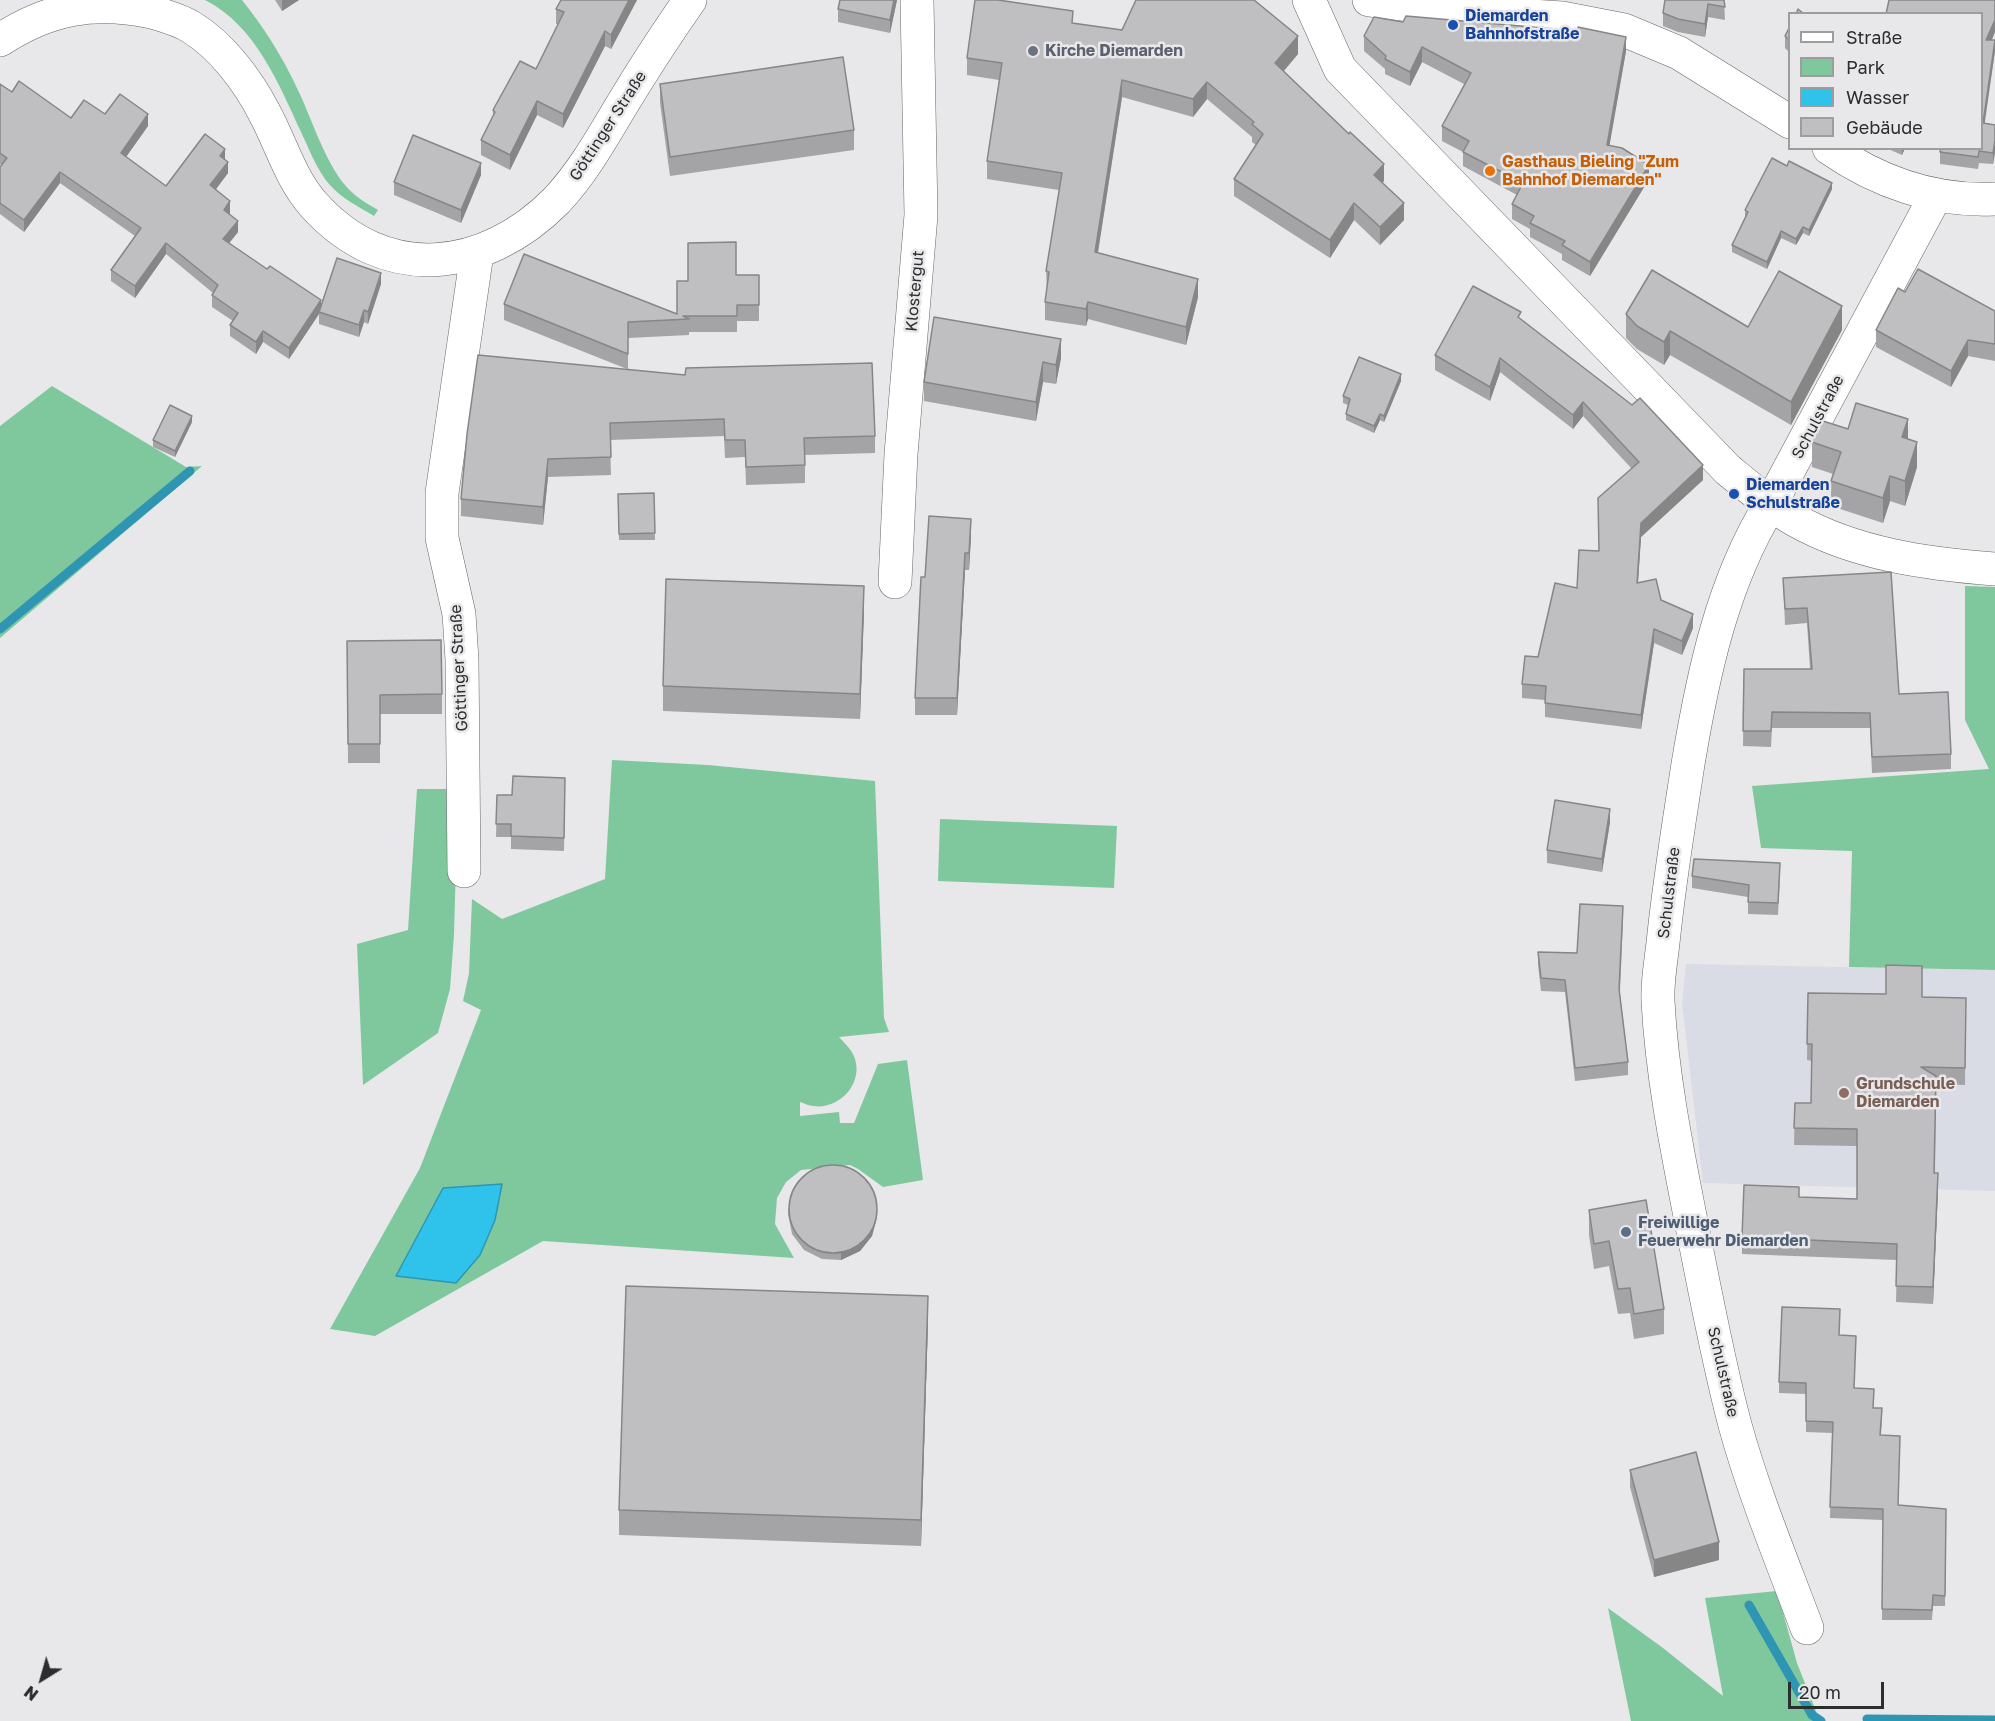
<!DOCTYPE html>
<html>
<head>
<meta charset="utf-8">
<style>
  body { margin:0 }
  #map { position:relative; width:1995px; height:1721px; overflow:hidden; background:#e8e8ea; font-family:"Golos Text",sans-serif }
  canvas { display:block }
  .legend { position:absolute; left:1788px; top:12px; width:195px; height:138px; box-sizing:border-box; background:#e8e8ea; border:2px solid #9d9d9e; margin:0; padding:8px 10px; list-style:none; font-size:18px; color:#2c2d2d }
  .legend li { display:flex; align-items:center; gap:12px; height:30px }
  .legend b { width:30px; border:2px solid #9d9d9e }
  .north { position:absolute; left:12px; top:1649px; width:60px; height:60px; -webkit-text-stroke:4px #e8e8ea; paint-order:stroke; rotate:217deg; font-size:16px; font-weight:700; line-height:24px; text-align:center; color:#2c2d2d }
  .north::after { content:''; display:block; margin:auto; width:21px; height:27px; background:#2c2d2d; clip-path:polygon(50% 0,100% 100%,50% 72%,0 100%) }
  .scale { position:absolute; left:1788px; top:1682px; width:96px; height:27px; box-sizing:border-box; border:3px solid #2c2d2d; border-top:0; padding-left:8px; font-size:18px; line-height:21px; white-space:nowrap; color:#2c2d2d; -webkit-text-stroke:4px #e8e8ea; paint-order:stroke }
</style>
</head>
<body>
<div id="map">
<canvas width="1995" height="1721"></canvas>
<ul class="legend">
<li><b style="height:8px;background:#fff"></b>Straße</li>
<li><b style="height:16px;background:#7fc89e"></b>Park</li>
<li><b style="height:16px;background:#2fc3eb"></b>Wasser</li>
<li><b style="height:16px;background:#bfbfc1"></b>Gebäude</li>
</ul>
<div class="north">N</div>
<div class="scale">20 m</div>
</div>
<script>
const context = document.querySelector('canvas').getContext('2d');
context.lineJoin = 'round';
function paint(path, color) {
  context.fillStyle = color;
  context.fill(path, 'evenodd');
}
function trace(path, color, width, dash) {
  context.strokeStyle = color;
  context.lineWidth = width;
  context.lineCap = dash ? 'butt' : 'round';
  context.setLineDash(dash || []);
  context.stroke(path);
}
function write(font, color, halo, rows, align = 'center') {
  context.font = font + ' "Golos Text",sans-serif';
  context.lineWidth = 5;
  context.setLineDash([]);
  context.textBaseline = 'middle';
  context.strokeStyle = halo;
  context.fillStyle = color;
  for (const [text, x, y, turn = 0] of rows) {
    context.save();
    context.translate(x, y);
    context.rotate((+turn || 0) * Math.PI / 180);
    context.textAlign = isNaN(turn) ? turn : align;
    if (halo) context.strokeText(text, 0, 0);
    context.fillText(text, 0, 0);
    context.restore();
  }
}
paint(new Path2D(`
  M1686,964L1995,970V1191L1703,1183L1682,1003Z`), '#d9dce5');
paint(new Path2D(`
  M205,0H242C263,26 282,56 296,86C310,114 325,162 345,185C354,196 366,203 378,210L374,216C359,207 341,198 329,184C317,170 309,149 301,132C279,84 255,25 205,0Z
  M52,386L186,467L202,466L0,638V426Z
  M1965,586L1995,587V970L1849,967L1852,851L1761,848L1752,786L1989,769L1965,720Z
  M612,760L708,765L875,781L884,1018L889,1032L839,1037C845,1044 852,1049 855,1059C863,1084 839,1110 813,1106C809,1106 804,1103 800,1102V1116L839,1112L840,1123H854L878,1064L907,1060L923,1180L883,1187L858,1169L850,1165L801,1170L786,1182L777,1198L775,1224L794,1258L543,1241L375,1336L330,1329L420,1168L481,1010L463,1001L469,973L472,899L502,919L605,879Z
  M417,789H458L454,935L450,989L438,1033L363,1085L357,944L408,930Z
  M940,819L1117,826L1114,888L938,881Z
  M1777,1591L1797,1663L1820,1721H1631L1608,1608L1663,1648L1723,1696L1705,1598Z`), '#7fc89e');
const water = new Path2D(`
  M502,1184L495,1220L480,1255L456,1283L396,1276L443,1188Z`);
paint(water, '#2fc3eb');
trace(water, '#2e96b2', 1.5);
trace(new Path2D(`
  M0,629L190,471
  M1749,1605L1812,1715L1821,1721
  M1867,1719L1995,1720`), '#2e96b2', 9);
const minor = new Path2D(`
  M1309,0L1340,69L1728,470C1750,488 1771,506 1795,520C1855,554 1927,564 1995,569
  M1369,0L1454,11L1562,18L1624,30L1679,53L1790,122
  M0,40C49,8 94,0 152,12C165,16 180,20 191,27C222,46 248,81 264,112C281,143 290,178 313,204C385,285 485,273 557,200C584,171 603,136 623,103C644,68 667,33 690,0
  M1829,148C1878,182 1935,202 1995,199
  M895,582L901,454L921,215L917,0
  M464,871L462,660L459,614L442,538V493L477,253
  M1807,1628C1782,1561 1754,1494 1735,1425C1718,1361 1706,1296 1693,1231C1678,1155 1662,1078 1658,1001C1657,982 1661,961 1663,943C1669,883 1679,823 1688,764C1703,674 1722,583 1770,505L1936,195`);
trace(minor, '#666668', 34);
trace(minor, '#fff', 33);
paint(new Path2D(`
  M275,0H299L282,11Z
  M637,0L611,49L605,46L563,128L537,115L510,170L481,155V140L493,117V110L536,69L558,24H556V9Z
  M840,0H897L890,33L838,22V9Z
  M1724,0L1725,20L1708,17L1705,37L1678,32L1663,26V13Z
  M1995,0V32L1992,40L1995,51L1984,123L1995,125V152L1993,164L1979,163L1978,169L1940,164V152Z
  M1403,22L1626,51L1609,145L1649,179L1590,276L1562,260V254L1530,237V229L1512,219V204L1517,195L1463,166V152L1442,141V126L1464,84L1422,62L1410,86L1385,74V69L1364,51V36Z
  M1073,23L1298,54L1284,71L1384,181L1382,183L1404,220L1380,245L1354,220L1330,258L1234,196V179L1256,145L1252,142V137L1207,99L1193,117L1122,97L1098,253L1198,297L1186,345L1088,319L1086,326L1045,320V302L1047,289L1046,271L1059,190L987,179V161L999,80L967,75V58Z
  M1790,26V53L1785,48V36Z
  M0,84L12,92L71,118L148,126L126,157L166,186L225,159L228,173L216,189L230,213V214L238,232L229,243L321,306L381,284L368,324L364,322L359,337L319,324V314L289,359L263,342L256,354L230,336V325L233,321L212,307V295L213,293L166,254L135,298L111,281V270L135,236L60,183L24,232L0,214V167L2,165L0,164Z
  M660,84L854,130V150L670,176L660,103Z
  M1886,148H1905L1902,155Z
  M481,175L461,223L394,195V182Z
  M1832,189L1809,236L1803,233L1796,245L1781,238L1767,269L1732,252V245L1745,217V210Z
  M736,275H759V321H737V332H689V335L628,338V369L875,436V453L805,455V483L746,485L745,457L725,458L724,436L610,440L611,475L548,477L543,525L461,516V499L627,369L504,320V304L677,314L688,281Z
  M1905,292L1995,311V361L1968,356L1951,387L1876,347V330Z
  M1626,314L1748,327L1842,330L1791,425L1670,355L1664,365L1637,349L1626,338Z
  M1521,319L1703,480L1641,537L1638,583L1661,600L1693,628L1682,655L1654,643L1641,729L1545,717V700L1522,698V684L1577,588L1599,551L1632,469L1583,416L1573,429L1500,372L1490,401L1435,370V355Z
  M1061,358L1056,384L1043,382L1036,421L924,401V382Z
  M1401,381L1384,422L1380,420L1374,433L1346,420V414L1348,405L1343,403V396Z
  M192,422L175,457L153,447V440Z
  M1848,429L1908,439L1917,467L1905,506L1890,501L1883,523L1831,506V481L1833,474L1812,467V442Z
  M654,493L655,540H619L618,494Z
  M971,536L969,570H965L957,715H915V698L925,577Z
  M1783,578L1899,694L1951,754V769L1872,773L1870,728H1772L1771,747L1743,746L1744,669H1810L1807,623L1785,625Z
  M864,611L860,719L663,711V686Z
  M347,641L442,694V714H380V763H348Z
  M565,791L564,851L511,849V837H496L497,795H512Z
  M1610,822L1602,872L1547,863V850Z
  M1780,875L1778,915L1748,914V897L1692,888V876Z
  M1623,919L1620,993L1628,1062V1075L1575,1081L1565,992L1541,991L1538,965V952L1577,953Z
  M1808,993L1966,998L1965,1085L1936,1084L1935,1173L1938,1190L1933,1304L1896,1302L1897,1260L1742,1254V1237L1799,1197L1857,1199V1146L1794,1145L1795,1103H1811L1812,1061L1807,1060Z
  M788,1208L877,1217L872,1236L860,1251L841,1260L822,1259L804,1250L792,1234L788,1214Z
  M1589,1210L1664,1309V1334L1634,1339L1630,1313L1618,1314L1609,1266L1594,1269L1589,1235Z
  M928,1322L921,1546L619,1535V1510Z
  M1839,1335L1855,1388L1873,1408L1882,1419L1881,1435L1898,1505L1946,1509L1945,1606H1933L1932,1620H1882L1883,1520L1830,1518L1832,1433L1806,1432V1394L1779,1393V1382Z
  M1630,1470L1719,1560L1654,1577L1630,1487Z`), '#a4a4a6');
paint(new Path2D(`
  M282,0H299L282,11Z
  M629,0H637L611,49V35Z
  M894,0H897L890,33V20Z
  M1708,4V17L1705,37V24Z
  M1995,20V32L1986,52V40Z
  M605,31V46L563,128V114Z
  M1298,36V54L1275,81V63Z
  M1626,37V51L1607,160V145Z
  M1995,40V51L1983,135V123Z
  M1422,47V62L1410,86V72Z
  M1122,80V97L1095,270V252Z
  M1207,82V99L1193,117V99Z
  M537,101V115L510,170V155Z
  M148,114V126L121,164V153Z
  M1995,140V152L1993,164V153Z
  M1902,148H1905L1902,155Z
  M225,149V160L220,156Z
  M228,162V173L210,197V185Z
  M481,163V175L461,223V210Z
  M1384,164V181L1374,192V175Z
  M1649,165V179L1590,276V262Z
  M60,172V183L24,232V220Z
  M1832,183V189L1809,236V230Z
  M230,201V213L224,221V210Z
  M1354,203V220L1330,258V240Z
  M1404,203V220L1380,245V227Z
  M238,221V232L223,251V239Z
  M1803,227V233L1796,245V239Z
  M1781,231V238L1767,269V262Z
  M166,243V254L135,298V286Z
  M381,273V284L368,324V312Z
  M1198,279V297L1186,345V327Z
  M321,300V311L319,312V314L289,359V348Z
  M1088,302V319L1086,326V309Z
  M1842,306V330L1791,425V402Z
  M364,310V322L359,337V325Z
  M263,331V342L256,354V342Z
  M1670,331V355L1664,365V342Z
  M1061,339V358L1056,384V365Z
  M1968,340V356L1951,387V371Z
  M1500,358V372L1490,401V387Z
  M1043,362V382L1036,421V402Z
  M1401,374V381L1384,422V416Z
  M1583,402V416L1573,429V415Z
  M1380,414V420L1374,433V426Z
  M192,416V422L175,457V451Z
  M1908,419V445L1902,437Z
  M1917,442V467L1905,506V481Z
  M548,459V477L543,525V507Z
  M1703,465V480L1641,537L1637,597V583L1641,523Z
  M1890,476V501L1883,523V498Z
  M971,519V536L969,570V553Z
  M965,553V570L957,715V698Z
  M864,586V611L860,719V694Z
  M1693,614V628L1682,655V641Z
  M1654,629V643L1641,729V715Z
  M1610,809V822L1602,872V859Z
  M1938,1173V1190L1933,1304V1287Z
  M877,1211V1217L872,1236L860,1251L841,1260V1253Z
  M928,1296V1322L921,1546V1520Z
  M1719,1542V1560L1654,1577V1560Z`), '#868687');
const building = new Path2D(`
  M561,0H629L611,35L605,31L563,114L537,101L510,155L481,140L495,112L493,110L520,61L536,69L564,12L556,9Z
  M840,0H894L890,20L838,9Z
  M975,0H998L1073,11L1072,23L1122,30L1136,0H1254L1298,36L1275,63L1349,134L1350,132L1384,164L1374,175L1404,203L1380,227L1354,203L1330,240L1234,179L1263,134L1252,124L1254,122L1207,82L1193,99L1122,80L1095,252L1198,279L1186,327L1088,302L1086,309L1045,302L1049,272L1046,271L1062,173L987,161L1002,63L967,58Z
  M1665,0H1724L1725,7L1708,4L1705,24L1678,19L1663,13Z
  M1889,0H1995V20L1986,40H1995L1983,123L1995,125V140L1993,153L1979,151L1978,157L1940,152L1941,148H1982V14H1886Z
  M1798,9L1804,14H1796Z
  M1406,16L1578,31V27L1626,37L1607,145L1622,148L1649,165L1590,262L1562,245L1565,241L1530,223L1534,216L1512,204L1523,183L1463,152L1469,141L1442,126L1471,73L1422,47L1410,72L1385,59L1386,56L1364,36L1374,17L1403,22Z
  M1790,26V41L1785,36Z
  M843,57L854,130L670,157L660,84Z
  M19,81L71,118L84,100L105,114L120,94L148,114L121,153L166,186L205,134L225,149L220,156L228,162L210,185L230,201L224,210L238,221L223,239L267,269L270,266L321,300L289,348L263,331L256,342L230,325L238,313L212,295L218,285L166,243L135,286L111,270L141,228L60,172L24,220L0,203V167L7,158L0,153V84L12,92Z
  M413,135L481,163L461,210L394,182Z
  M1772,158L1787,166L1789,161L1832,183L1809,230L1803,227L1796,239L1781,231L1767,262L1732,245L1748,212L1745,210Z
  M736,242V275H759V305H737V316H683L689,319L628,322V354L504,304L524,254L677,314V281H688V243Z
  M337,258L381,273L368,312L364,310L359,325L319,312Z
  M1918,269L1995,311V344L1968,340L1951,371L1876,330L1898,288L1905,292Z
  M1652,270L1748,327L1779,271L1842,306L1791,402L1670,331L1664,342L1637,326L1626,314Z
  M1473,286L1521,312L1518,317L1632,405L1640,398L1703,465L1641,523L1637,583L1656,579L1661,600L1693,614L1682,641L1654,629L1641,715L1545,703L1546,686L1522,684L1525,656L1538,657L1555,583L1577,588L1579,550L1599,551L1598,498L1639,462L1583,402L1573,415L1500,358L1490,387L1435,355Z
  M934,317L1061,339L1056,365L1043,362L1036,402L924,382Z
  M478,355L685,375L686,368L872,363L875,436L804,438L805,465L746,467L745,440H725L724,419L610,423L611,457L548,459L543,507L461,499L467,434Z
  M1359,357L1401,374L1384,416L1380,414L1374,426L1346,414L1350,399L1343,396Z
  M1856,403L1908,419L1902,437L1917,442L1905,481L1890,476L1883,498L1831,481L1841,452L1812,442L1823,421L1848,429Z
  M170,405L192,416L175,451L153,440Z
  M654,493L655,533L619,534L618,494Z
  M929,516L971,519L969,553H965L957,698H915L921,577H925Z
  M1891,572L1899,694L1948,692L1951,754L1872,757L1870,713L1772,712L1771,731H1743L1744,669H1812L1807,608L1785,609L1783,578Z
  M666,579L864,586L860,694L663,686Z
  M441,640L442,694L380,695V744H348L347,641Z
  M513,776L565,778L564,838L511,836V824H496L497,795H512Z
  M1555,800L1610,809L1602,859L1547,850Z
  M1694,859L1780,863L1778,903L1748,902L1749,885L1692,876Z
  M1580,904L1623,906L1619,989L1628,1062L1575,1068L1565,980L1541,978L1538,952L1577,953Z
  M1886,965L1922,966V997L1966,998L1965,1068L1921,1067L1936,1076L1934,1173H1938L1933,1287L1896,1286L1897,1244L1742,1237L1744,1185L1799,1187V1197L1857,1199V1129L1794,1128L1795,1103H1811L1812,1044H1807L1808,993L1886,994Z
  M789 1209a44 44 0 1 1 88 0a44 44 0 1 1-88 0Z
  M1646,1200L1664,1309L1634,1314L1630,1288L1618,1289L1609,1241L1594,1244L1589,1210Z
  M626,1286L928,1296L921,1520L619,1510Z
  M1782,1307L1840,1309L1839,1335L1856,1336L1854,1388L1874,1389L1873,1408H1882L1880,1435L1900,1436L1898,1505L1946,1509L1945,1596L1933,1595L1932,1610L1882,1609L1883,1509L1830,1507L1833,1422L1806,1421V1383L1779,1382Z
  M1696,1452L1719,1542L1654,1560L1630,1470Z`);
paint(building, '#bfbfc1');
trace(building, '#868687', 1.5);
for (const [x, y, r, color] of [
  [1453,25,6,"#1a4fb4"],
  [1033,51,6,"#6b7280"],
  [1490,171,6,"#e8710a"],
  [1734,494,6,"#1a4fb4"],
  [1844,1093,6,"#8d6e63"],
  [1626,1232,6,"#5c6f8a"]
]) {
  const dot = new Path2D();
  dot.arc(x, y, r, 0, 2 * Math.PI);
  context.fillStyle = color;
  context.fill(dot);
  trace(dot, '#e8e8ea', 2);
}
write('bold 16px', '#164399', '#e8e8ea', [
  ["Diemarden",1465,16],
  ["Bahnhofstraße",1465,34],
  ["Diemarden",1746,485],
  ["Schulstraße",1746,503]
], 'left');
write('bold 16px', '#5b616d', '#e8e8ea', [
  ["Kirche Diemarden",1045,51]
], 'left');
write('16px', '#2c2d2d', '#e8e8ea', [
  ["Göttinger Straße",608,126,-57],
  ["Klostergut",915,291,-85],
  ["Schulstraße",1818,417,-62],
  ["Göttinger Straße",459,668,-93],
  ["Schulstraße",1669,893,-83],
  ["Schulstraße",1723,1372,77]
]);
write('bold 16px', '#c56008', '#e8e8ea', [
  ["Gasthaus Bieling \"Zum",1502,162],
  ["Bahnhof Diemarden\"",1502,180]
], 'left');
write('bold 16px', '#785e54', '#e8e8ea', [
  ["Grundschule",1856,1084],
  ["Diemarden",1856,1102]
], 'left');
write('bold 16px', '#4e5e75', '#e8e8ea', [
  ["Freiwillige",1638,1223],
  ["Feuerwehr Diemarden",1638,1241]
], 'left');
</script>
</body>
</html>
